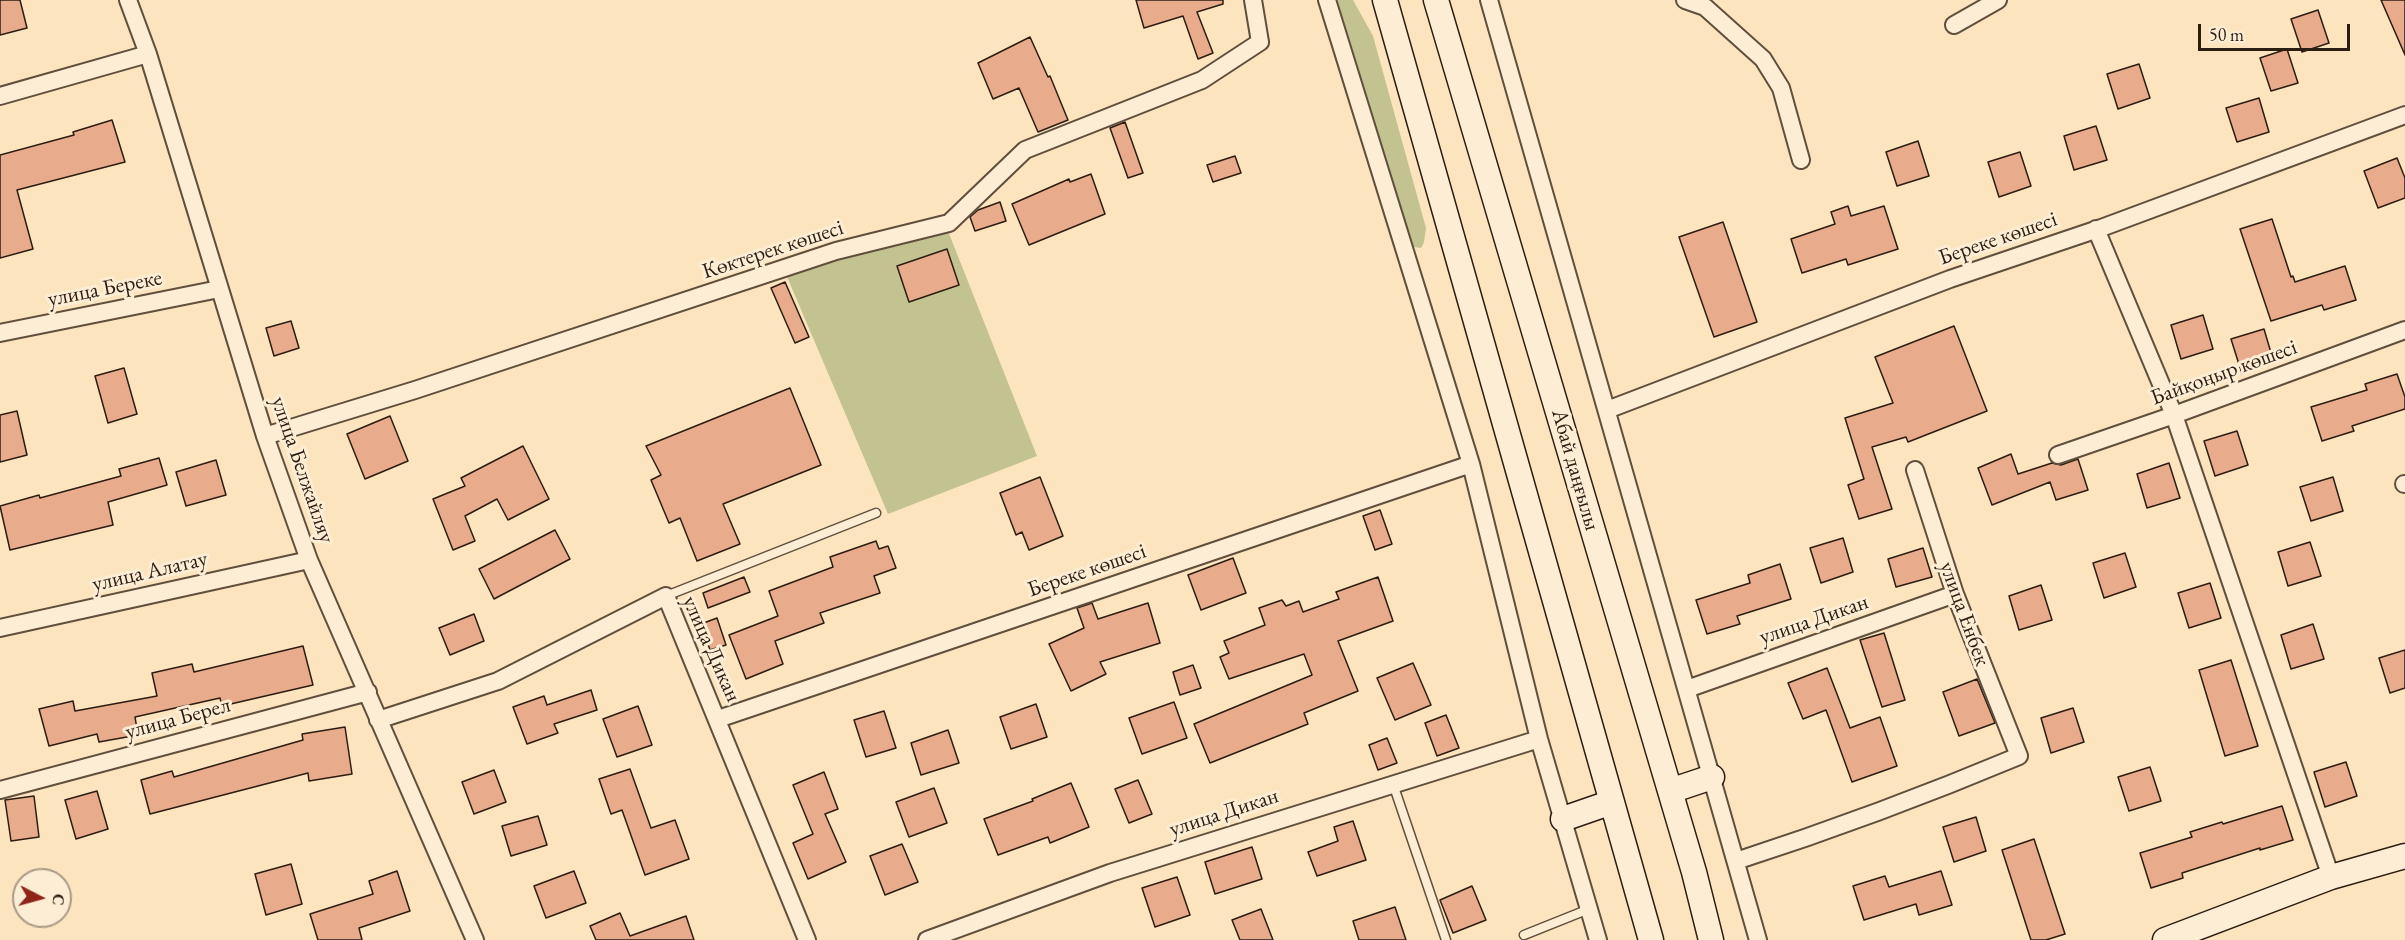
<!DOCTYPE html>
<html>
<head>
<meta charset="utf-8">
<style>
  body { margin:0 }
  #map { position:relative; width:2405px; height:940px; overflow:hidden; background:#fce4bf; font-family:"EB Garamond",serif }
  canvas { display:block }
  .north { position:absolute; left:12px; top:868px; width:60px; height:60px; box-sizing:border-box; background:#fdedd5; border:2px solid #a99a87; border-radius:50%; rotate:96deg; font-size:16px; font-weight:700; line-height:24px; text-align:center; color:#2c1d12 }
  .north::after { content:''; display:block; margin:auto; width:21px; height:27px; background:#8f2418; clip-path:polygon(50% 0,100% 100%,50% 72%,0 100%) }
  .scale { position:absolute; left:2198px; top:24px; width:152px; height:27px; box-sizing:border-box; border:3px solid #2c1d12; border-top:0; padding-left:8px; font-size:18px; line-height:21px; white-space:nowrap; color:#2c1d12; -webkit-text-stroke:4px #fdedd5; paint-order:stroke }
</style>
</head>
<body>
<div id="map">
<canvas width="2405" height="940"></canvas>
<div class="north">С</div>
<div class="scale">50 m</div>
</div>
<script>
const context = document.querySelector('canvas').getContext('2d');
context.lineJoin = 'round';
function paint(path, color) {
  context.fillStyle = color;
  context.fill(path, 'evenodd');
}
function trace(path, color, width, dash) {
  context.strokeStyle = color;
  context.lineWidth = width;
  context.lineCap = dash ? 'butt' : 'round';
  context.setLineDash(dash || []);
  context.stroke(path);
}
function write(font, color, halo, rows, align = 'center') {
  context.font = font + ' "EB Garamond",serif';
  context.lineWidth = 6;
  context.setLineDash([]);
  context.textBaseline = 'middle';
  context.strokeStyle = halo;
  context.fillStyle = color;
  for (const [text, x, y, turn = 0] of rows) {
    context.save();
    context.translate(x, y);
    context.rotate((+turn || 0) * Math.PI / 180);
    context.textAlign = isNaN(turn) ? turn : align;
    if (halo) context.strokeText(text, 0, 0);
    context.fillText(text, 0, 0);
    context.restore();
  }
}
paint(new Path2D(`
  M1337,0H1353L1373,36L1426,228L1424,242L1421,248L1408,246Z
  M948,231L1037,456L888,514L785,272Z`), '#c2c390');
const building = new Path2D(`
  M0,0H20L27,28L0,35Z
  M1136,0H1223V4L1197,12L1213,53L1198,59L1183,16L1144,28Z
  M2381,0H2405V55Z
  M2318,10L2329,43L2302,52L2291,19Z
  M1030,37L1048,77L1050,76L1068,120L1038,132L1019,88L993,99L978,63Z
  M2287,49L2298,83L2271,91L2260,58Z
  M2139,64L2150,98L2118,109L2107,74Z
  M2259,98L2269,132L2237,142L2226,108Z
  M112,120L125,162L17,190L33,249L0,258V155L74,135L73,132Z
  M1125,122L1143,173L1128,178L1110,128Z
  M2096,126L2107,160L2074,170L2064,136Z
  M1918,141L1929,176L1897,186L1886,152Z
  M2020,152L2031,186L1999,197L1988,162Z
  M1235,156L1241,173L1213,182L1207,165Z
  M2397,158L2405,178V198L2378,208L2364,171Z
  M1091,174L1105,214L1029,245L1012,204L1069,179L1070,182Z
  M1000,202L1006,221L975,231L970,217L978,210Z
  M1848,206L1851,216L1884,206L1898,249L1848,265L1846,259L1802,273L1791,239L1835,224L1831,212Z
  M2272,219L2291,277L2293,276L2295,282L2345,266L2356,300L2324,310L2322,305L2271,321L2240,229Z
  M1723,222L1757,322L1714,337L1679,237Z
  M947,249L959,285L909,302L897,266Z
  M785,282L809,337L795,343L771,288Z
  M2203,315L2213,349L2181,359L2171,325Z
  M291,321L299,348L274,356L266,328Z
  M1954,326L1987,411L1908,442L1906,437L1872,447L1892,509L1859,519L1848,485L1864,479L1845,418L1893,403L1875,357Z
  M2264,329L2274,363L2242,374L2231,339Z
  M124,368L137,414L108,423L95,376Z
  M2397,374L2405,397V409L2352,426L2354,431L2322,441L2311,407L2367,390L2365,384Z
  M790,388L821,465L723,504L740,544L697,561L680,518L669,523L651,480L661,475L646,446Z
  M17,411L27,455L0,462V415Z
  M390,416L408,461L365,479L347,434Z
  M2237,431L2248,465L2215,476L2204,441Z
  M523,446L549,499L508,520L497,499L465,516L475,541L453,550L433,499L465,486L461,478Z
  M2011,454L2018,474L2052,463L2061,465L2078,459L2088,490L2056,500L2050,482L1992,505L1978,468Z
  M159,458L167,485L108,502L113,525L10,550L0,506L39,495L40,498L121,476L119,469Z
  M216,460L226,495L186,506L176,472Z
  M2169,463L2180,498L2147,508L2137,474Z
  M1040,477L1063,536L1029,550L1022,532L1016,535L1000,493Z
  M2333,477L2343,511L2311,521L2300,487Z
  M1380,510L1392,544L1375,550L1363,516Z
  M555,530L570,559L494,599L479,569Z
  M1843,538L1853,572L1821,583L1810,548Z
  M876,541L879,549L888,546L896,568L874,576L880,593L820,613L824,623L775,641L783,664L746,679L729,635L778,616L769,591L833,567L830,557Z
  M2310,542L2321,576L2288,586L2278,552Z
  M1923,548L1932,577L1896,587L1888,559Z
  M2125,553L2136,587L2104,598L2093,563Z
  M1233,558L1246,593L1201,610L1188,575Z
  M1780,564L1791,599L1737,616L1740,624L1707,634L1696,600L1750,583L1748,575Z
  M744,577L750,592L708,608L703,593Z
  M1378,577L1393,621L1338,641L1358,691L1304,713L1308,724L1210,763L1194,724L1312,675L1304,654L1229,679L1220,657L1229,653L1224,641L1265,625L1259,608L1282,600L1286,606L1299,601L1303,612L1339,599L1336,592Z
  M2210,583L2221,618L2189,628L2178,593Z
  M2041,585L2052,620L2019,630L2009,596Z
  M1092,603L1098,619L1148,603L1160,643L1100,662L1106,674L1071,691L1049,644L1084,628L1077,608Z
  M474,614L484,641L450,655L439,628Z
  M717,618L726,645L710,650L701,624Z
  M2313,624L2324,659L2291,669L2281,635Z
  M1884,633L1905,700L1882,707L1860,640Z
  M303,646L313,685L222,706L220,698L135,717L138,735L99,742L97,734L49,746L39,709L73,701L75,711L157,696L152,673L192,664L194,672Z
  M2405,650V688L2390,693L2379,658Z
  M2231,660L2258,746L2225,756L2199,670Z
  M1413,663L1431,705L1395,720L1377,678Z
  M1193,665L1201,688L1180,695L1173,672Z
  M1827,668L1850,728L1880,717L1897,766L1852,782L1826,710L1803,719L1788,683Z
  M1977,679L1995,723L1959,736L1943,692Z
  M591,690L597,710L554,724L558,733L527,744L513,707L544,696L547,705Z
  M1174,702L1187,738L1142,754L1129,718Z
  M1036,704L1047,737L1011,749L1000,717Z
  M638,706L652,745L617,757L603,719Z
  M2073,708L2084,742L2051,753L2041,718Z
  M884,711L896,748L866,757L854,720Z
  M1446,715L1459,748L1437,756L1425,723Z
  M345,727L352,774L309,781L308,773L150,814L141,780L172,771L174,777L303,740L302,734Z
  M948,730L959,763L921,775L911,743Z
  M1387,738L1397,763L1378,770L1369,745Z
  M2346,762L2357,796L2325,807L2314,772Z
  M2150,767L2161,801L2129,811L2118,777Z
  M630,769L651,828L675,820L689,859L645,875L622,810L611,814L599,779Z
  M494,770L506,802L474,814L462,782Z
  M824,772L838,809L825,814L846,862L808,879L793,843L813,834L793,785Z
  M1138,780L1152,814L1129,823L1115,789Z
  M1071,783L1089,827L1050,843L1048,837L998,855L984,819L1033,801L1032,799Z
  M934,788L947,823L909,837L896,802Z
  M97,791L108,829L76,839L65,800Z
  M34,796L39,837L11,841L5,800Z
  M2282,806L2293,840L2260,850V848L2182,873L2183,878L2151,888L2140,853L2192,837L2190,832L2222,822L2223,824Z
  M538,816L547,845L511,856L502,826Z
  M1976,817L1986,851L1954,862L1943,827Z
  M1353,821L1366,860L1317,876L1308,852L1338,841L1334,827Z
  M2034,839L2065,934L2046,940H2031L2002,850Z
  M902,844L918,882L885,895L870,856Z
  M1252,847L1262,879L1215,894L1205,862Z
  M291,864L302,904L266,915L255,874Z
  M397,871L410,911L359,928L362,940H318L310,914L373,894L369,881Z
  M574,871L586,903L546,918L534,886Z
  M1941,871L1952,905L1919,915L1916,904L1864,920L1853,886L1885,876L1889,887Z
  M1177,877L1190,915L1155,927L1142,888Z
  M1472,886L1486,920L1453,933L1440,900Z
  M1395,907L1406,940H1359L1353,921Z
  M1261,909L1273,940H1240L1232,920Z
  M620,913L630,936L686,916L694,940H596L590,926Z`);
paint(building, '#e8ab8c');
trace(building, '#2c1d12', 1.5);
const lane = new Path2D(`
  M666,596L876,513
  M1393,784L1446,940
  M1524,935L1589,909`);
const street = new Path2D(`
  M128,0L148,54L265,436L309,560L475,940
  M1327,0L1471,464L1539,739L1598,940
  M1489,0L1758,940
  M1685,0L1705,7L1763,59L1781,88L1801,160
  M1954,25L1998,0
  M0,96L148,54
  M2096,229L2174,415L2331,877
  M0,333L219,289
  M1607,410L1950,279L2101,228L2405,115
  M265,436L415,390L836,251L949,223L1025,150L1202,80L1260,42L1253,0
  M2058,455L2174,415L2405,330
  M2404,484H2405
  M0,628L309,560
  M1687,689L1955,594
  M718,719L1471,464
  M378,720L498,681L666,596L807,940
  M0,790L368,692
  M1736,861C1832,830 1926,795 2019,756L1955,594L1915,470
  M927,940L1110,873L1539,739`);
const secondary = new Path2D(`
  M1385,0L1651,940
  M1436,0L1694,872L1711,940
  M1670,791L1712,777
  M1563,819L1612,802
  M2165,940L2331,877L2405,856`);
trace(lane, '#604f3d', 11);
trace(street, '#604f3d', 20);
trace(secondary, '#2c1d12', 27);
trace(lane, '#fdedd5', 8);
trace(street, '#fdedd5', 16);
trace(secondary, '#fdedd5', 24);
write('22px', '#2c1d12', '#fdedd5', [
  ["Береке көшесі",1998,239,-19],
  ["Көктерек көшесі",773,250,-18],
  ["улица Береке",105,289,-11],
  ["Байқоңыр көшесі",2224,373,-20],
  ["улица Белжайляу",302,470,71],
  ["Абай даңғылы",1575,470,74],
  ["Береке көшесі",1087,571,-19],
  ["улица Алатау",150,572,-13],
  ["улица Енбек",1964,614,70],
  ["улица Дикан",1814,620,-19],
  ["улица Дикан",711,649,66],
  ["улица Берел",178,719,-15],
  ["улица Дикан",1224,813,-18]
]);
</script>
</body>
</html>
